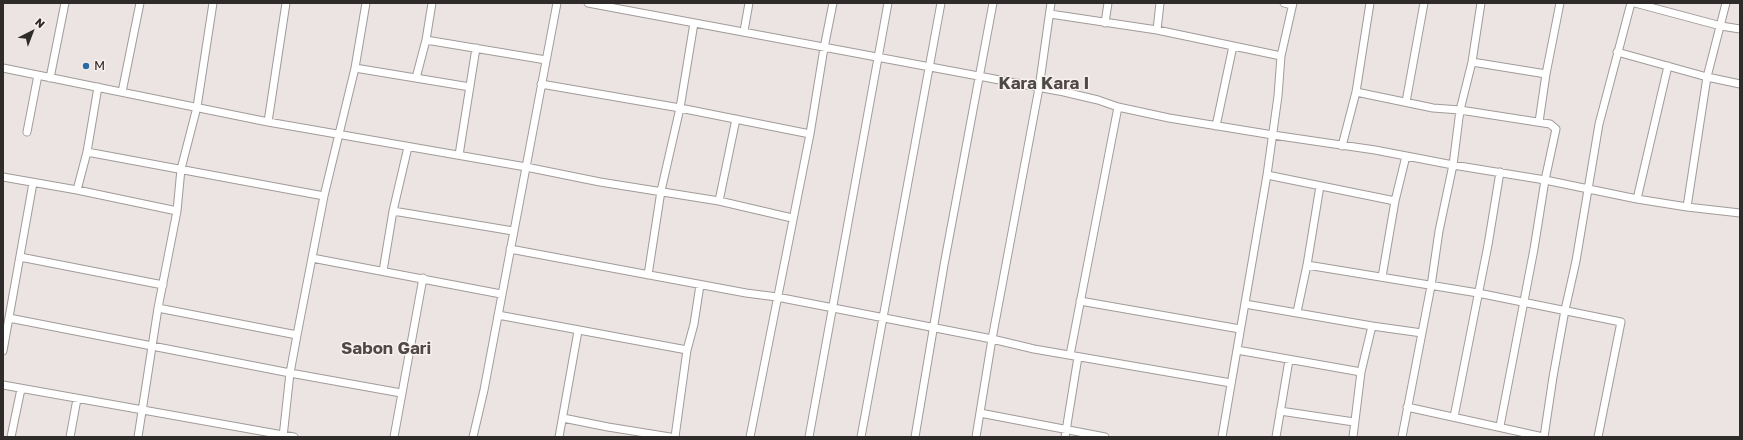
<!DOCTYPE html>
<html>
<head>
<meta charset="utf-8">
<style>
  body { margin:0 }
  #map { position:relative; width:1743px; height:440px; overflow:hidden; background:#ebe4e2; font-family:"Golos Text",sans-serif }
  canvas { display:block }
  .frame { position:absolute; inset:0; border:4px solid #2e2b2a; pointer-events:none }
  .north { position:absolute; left:12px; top:12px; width:40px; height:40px; -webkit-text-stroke:3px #f8f1ef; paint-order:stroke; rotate:42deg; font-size:11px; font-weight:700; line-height:16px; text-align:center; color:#2e2b2a }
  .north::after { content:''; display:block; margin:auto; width:14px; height:18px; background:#2e2b2a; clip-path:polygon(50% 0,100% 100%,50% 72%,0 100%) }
</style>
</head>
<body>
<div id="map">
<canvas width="1743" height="440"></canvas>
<div class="frame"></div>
<div class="north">N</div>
</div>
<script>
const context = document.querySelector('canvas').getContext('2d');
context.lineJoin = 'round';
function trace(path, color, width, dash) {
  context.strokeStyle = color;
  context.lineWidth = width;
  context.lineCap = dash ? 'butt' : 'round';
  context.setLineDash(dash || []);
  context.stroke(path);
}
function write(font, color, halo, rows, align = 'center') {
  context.font = font + ' "Golos Text",sans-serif';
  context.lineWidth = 3;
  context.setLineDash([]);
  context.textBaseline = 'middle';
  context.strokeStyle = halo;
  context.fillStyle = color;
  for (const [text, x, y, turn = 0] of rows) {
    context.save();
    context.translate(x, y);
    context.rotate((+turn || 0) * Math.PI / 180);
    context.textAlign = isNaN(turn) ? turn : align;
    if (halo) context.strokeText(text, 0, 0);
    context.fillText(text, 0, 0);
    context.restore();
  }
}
const minor = new Path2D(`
  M588,3L1064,92L1098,100L1118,107L1169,118L1273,135L1375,150L1453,165L1545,180L1637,199L1687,207L1740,213
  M1284,3L1292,5
  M1635,3L1721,26L1740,29
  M1050,14L1157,30L1281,56
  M1105,23L1108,3
  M1157,30L1160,3
  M744,31L749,3
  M426,40L546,60
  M1617,52L1707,77L1740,84
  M1472,62L1546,74
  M3,68L268,122L526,167L600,182L719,201L792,218
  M355,68L470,87
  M50,78L65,3
  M416,78L426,40L432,3
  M541,84L680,108L810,134
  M122,92L140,3
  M1356,92L1433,108L1460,110L1550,124L1556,129L1545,180L1534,249L1500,426
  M1406,102L1424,3
  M268,122L286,3
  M1539,122L1546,74L1560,3
  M1216,126L1233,46
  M27,132L38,75
  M1342,146L1356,92L1370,3
  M87,152L324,196
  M459,155L476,48
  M1267,175L1395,201
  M3,177L77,190L177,211
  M77,190L87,152L98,87
  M1637,199L1668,66
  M719,201L736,119
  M1687,207L1707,77L1726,3
  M393,211L513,231
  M510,249L746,293L777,297L992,339L1034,349L1231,383
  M20,257L163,285
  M312,258L501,294
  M1307,265L1478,293L1621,322L1598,437
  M383,271L393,211L408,147
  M648,275L661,191L680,108L694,23
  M1382,277L1395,201L1406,156
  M1080,301L1240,329
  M1245,304L1372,326L1422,333
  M158,308L297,335
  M1297,312L1307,265L1320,186
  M498,315L687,350
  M9,318L290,373L401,393
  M1237,350L1361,372
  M3,351L33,183
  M1070,355L1118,107
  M3,385L294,437
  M1407,407L1543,437
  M1280,411L1354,422
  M980,413L1105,437
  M1454,417L1488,245L1500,172
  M563,418L608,427L670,437
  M11,437L21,389
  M70,437L77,399
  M138,437L158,308L177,211L181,169L197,107L213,3
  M283,437L290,373L297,335L324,196L355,68L366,3
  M394,437L423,278
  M473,437L484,390L557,3
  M559,437L578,331
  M675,437L687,350L694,324L700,285
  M750,437L810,134L824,48L833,3
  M809,437L888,3
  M861,437L941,3
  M915,437L944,265L993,3
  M976,437L992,339L1039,88L1051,3
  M1065,437L1078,357
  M1222,437L1267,175L1278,96L1281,56L1293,3
  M1276,437L1289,360
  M1353,437L1361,372L1372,326
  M1402,437L1431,286L1439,231L1453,165L1460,110L1472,62L1481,3
  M1544,437L1553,377L1565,310L1576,261L1599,124L1631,3`);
trace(minor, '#a19b99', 9);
trace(minor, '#fff', 7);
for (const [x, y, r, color] of [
  [86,66,4,"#2d6ba2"]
]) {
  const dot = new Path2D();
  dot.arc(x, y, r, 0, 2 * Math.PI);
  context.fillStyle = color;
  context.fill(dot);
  trace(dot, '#f8f1ef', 1.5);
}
write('13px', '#2e2b2a', '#f8f1ef', [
  ["M",94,66]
], 'left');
write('bold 17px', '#4e4947', '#f8f1ef', [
  ["Kara Kara I",1044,84],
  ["Sabon Gari",386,349]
]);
</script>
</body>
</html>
